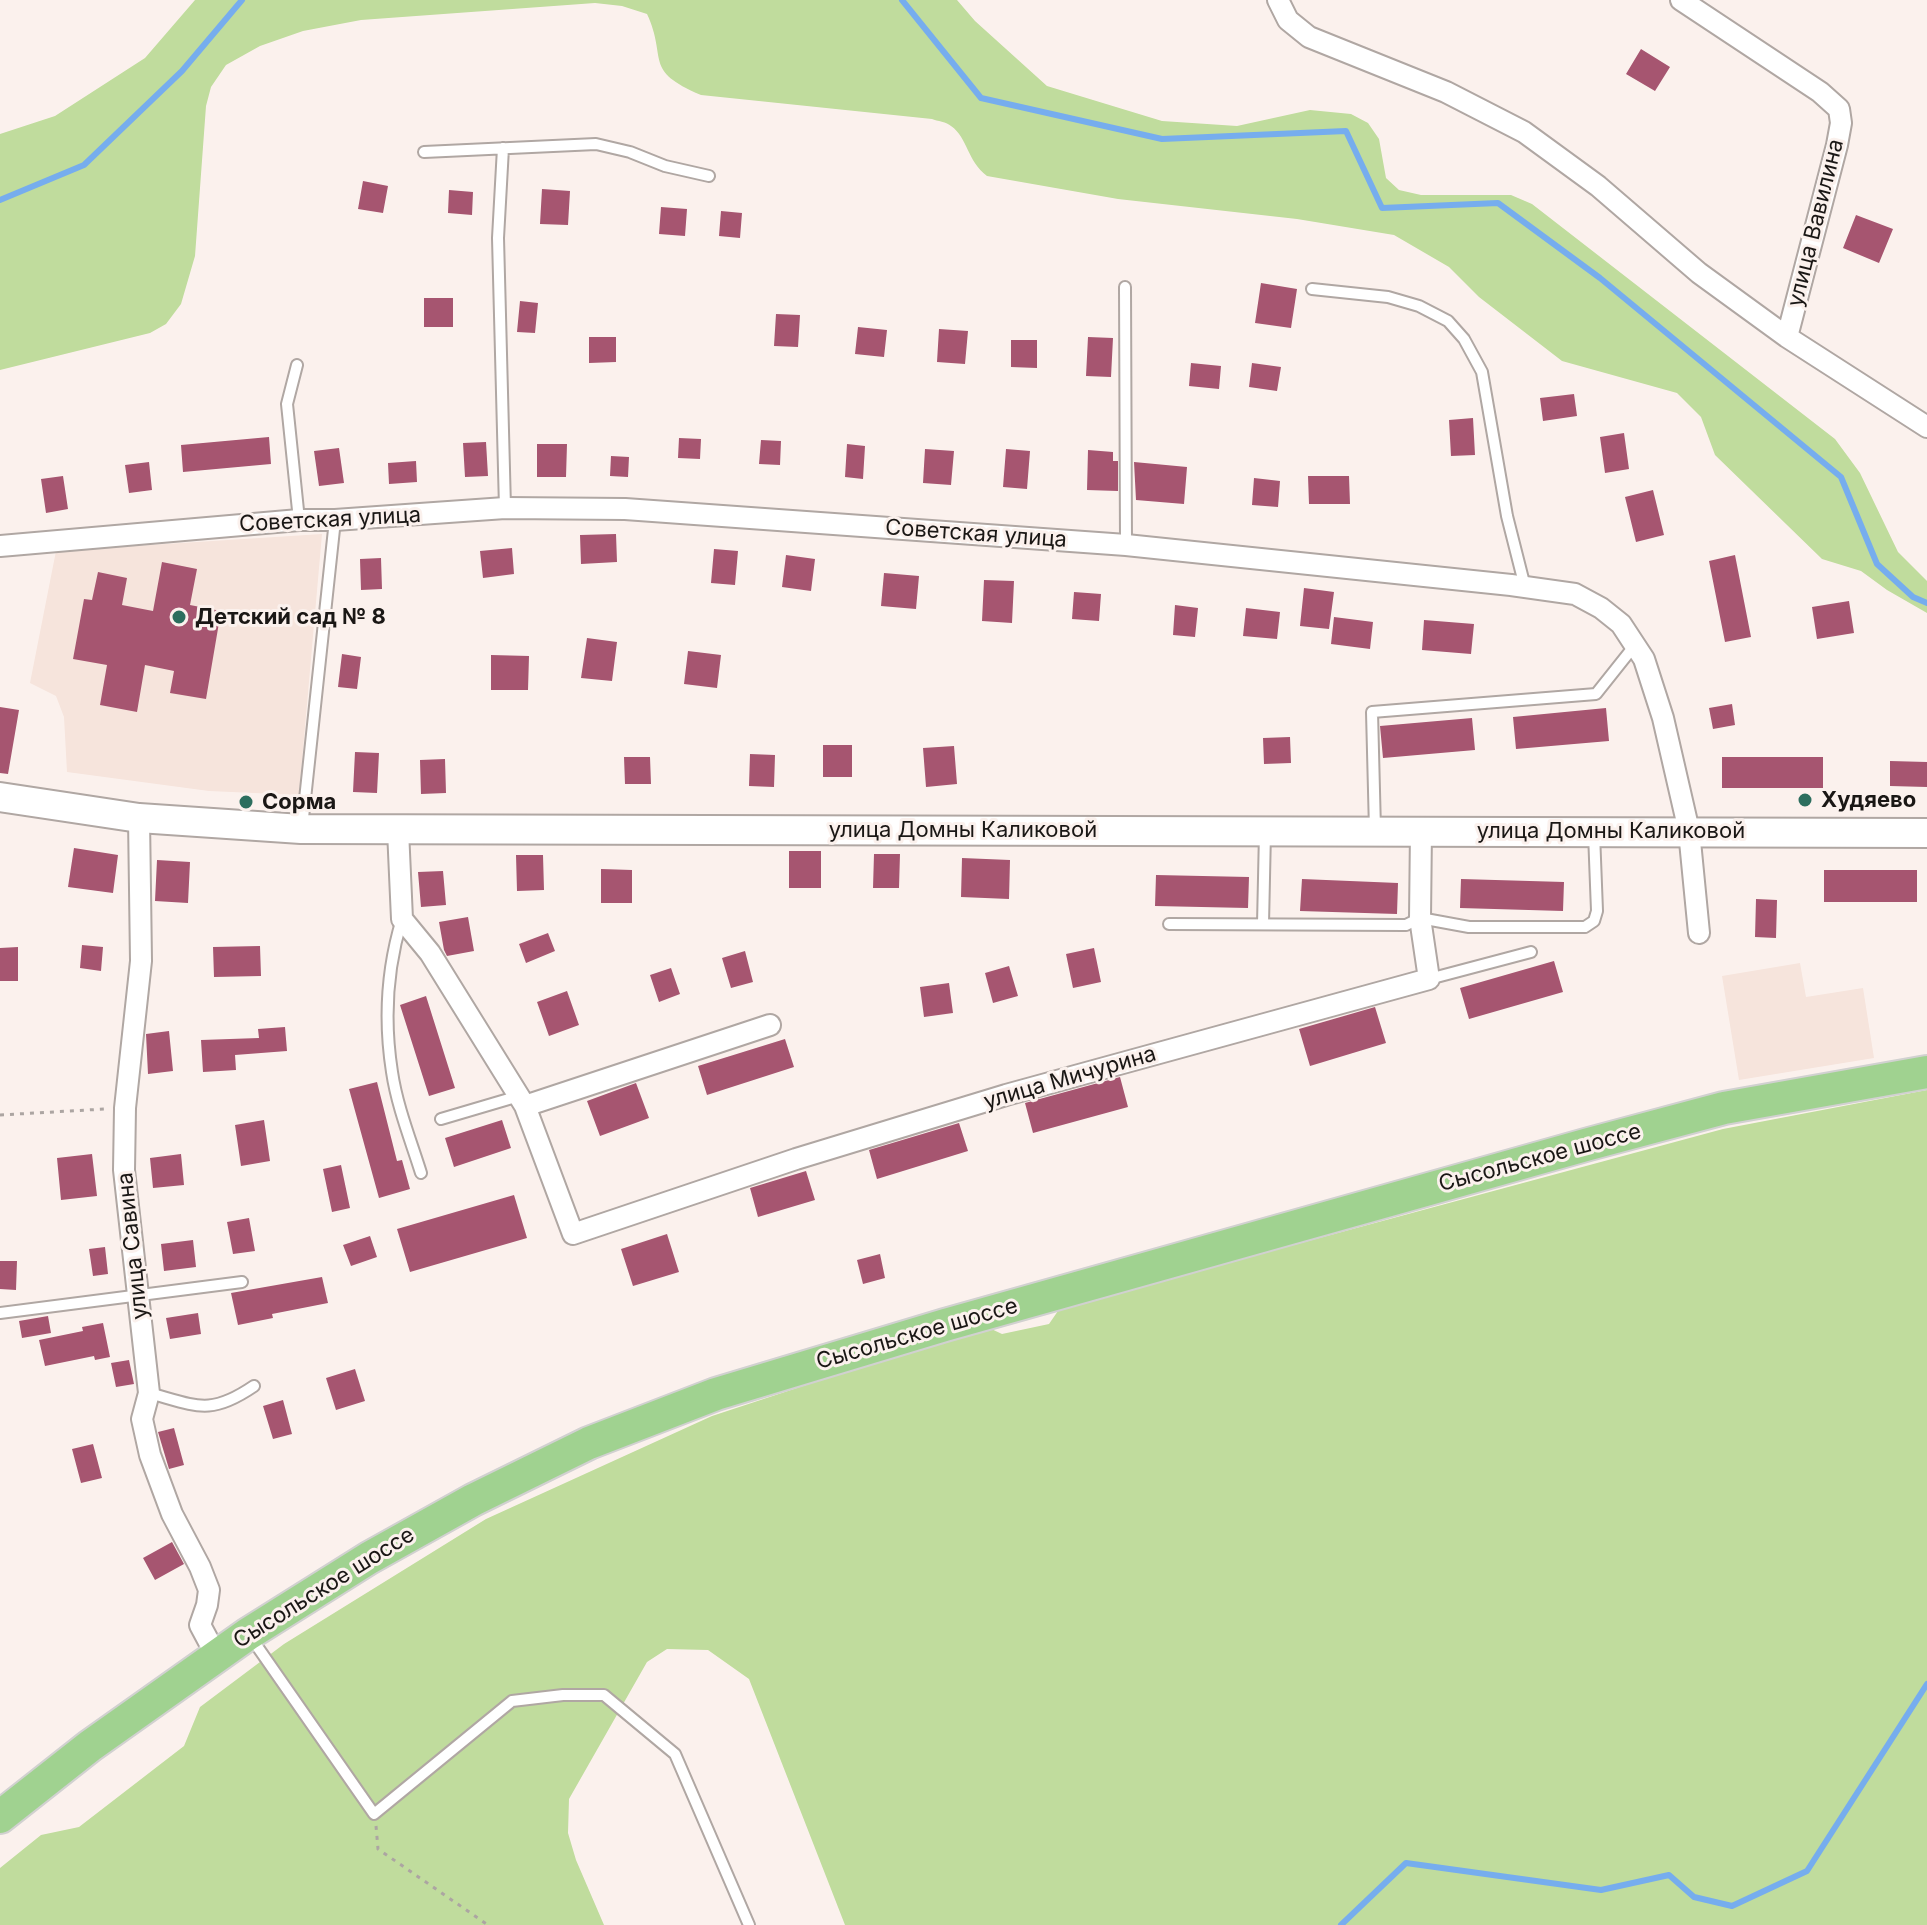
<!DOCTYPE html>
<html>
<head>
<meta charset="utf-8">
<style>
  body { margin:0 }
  canvas { display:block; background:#fbf1ed }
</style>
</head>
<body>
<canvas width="1927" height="1925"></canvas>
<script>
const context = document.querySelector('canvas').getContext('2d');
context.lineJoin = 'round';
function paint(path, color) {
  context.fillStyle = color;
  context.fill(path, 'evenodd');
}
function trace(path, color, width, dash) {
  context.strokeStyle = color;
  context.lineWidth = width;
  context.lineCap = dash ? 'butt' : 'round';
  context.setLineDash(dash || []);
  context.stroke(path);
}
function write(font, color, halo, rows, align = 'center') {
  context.font = font + ' Inter,sans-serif';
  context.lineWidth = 6;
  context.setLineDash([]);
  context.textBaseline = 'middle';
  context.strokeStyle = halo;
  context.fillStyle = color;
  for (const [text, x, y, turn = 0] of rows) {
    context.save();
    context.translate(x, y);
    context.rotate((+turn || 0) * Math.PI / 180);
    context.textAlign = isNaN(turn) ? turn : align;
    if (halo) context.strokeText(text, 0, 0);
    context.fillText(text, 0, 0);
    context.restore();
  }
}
paint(new Path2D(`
  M322,534L299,795L209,791L67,772L64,717L56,696L30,683L56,551Z
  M1800,963L1806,997L1863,988L1874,1058L1739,1080L1722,976Z`), '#f6e4dc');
paint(new Path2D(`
  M195,0H957L975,21L1047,86L1162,121L1237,126L1310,110L1351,114L1368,123L1379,139L1386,178L1399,190L1421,195H1511L1532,204L1835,439L1860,473L1898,552L1927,581V613L1887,590L1861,571L1822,559L1715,455L1701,417L1677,393L1562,361L1479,297L1449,267L1394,235L1297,219L1118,199L987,176C967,161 968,138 951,126C947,122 937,121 932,119L701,95C642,70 668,59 647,14L622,6L595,3L361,20L303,31L260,46L226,65L211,87L206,106L195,256L181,304L166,324L150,333L0,370V134L55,116L145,58Z
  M1927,1090V1925H845L749,1679L708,1650L667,1649L647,1662L569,1799L568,1833L576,1860L604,1925H0V1868L41,1835L79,1827L184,1746L200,1707L284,1644L486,1519L712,1416L985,1326L1002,1334L1049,1324L1060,1308L1723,1129Z`), '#c0dc9d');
trace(new Path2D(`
  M902,0L981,98L1162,139L1346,131L1382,208L1498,203L1600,278L1841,477L1877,564L1913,597L1927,603
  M0,200L84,165L182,71L242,0
  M1341,1925L1406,1863L1601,1890L1669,1875L1694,1897L1732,1906L1807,1871L1927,1684`), '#76adee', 6);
paint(new Path2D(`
  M1641,49L1670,67L1655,91L1626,74Z
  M363,181L388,186L383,213L358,209Z
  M542,189L570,191L568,225L540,224Z
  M449,190L473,192L472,215L448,213Z
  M661,207L687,209L685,236L659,234Z
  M721,211L742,213L740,238L719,236Z
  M1856,215L1893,229L1879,263L1843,248Z
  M1261,283L1297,289L1291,328L1255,323Z
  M424,298H453V327H424Z
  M520,301L538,303L535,333L517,332Z
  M776,314L800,315L798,347L774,346Z
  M858,327L887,330L884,357L855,354Z
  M939,329L968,331L965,364L937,362Z
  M589,337H616V362L589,363Z
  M1088,337L1113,338L1111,377L1086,376Z
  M1011,340H1037V368L1011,367Z
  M1191,363L1221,366L1219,389L1189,386Z
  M1252,363L1281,367L1277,391L1249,387Z
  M1574,394L1577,416L1543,421L1540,398Z
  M1473,418L1475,455L1451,456L1449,420Z
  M1624,433L1629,469L1605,473L1600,437Z
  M269,437L271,464L183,472L181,445Z
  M679,438L701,439L700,459L678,458Z
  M761,440L781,441L780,465L759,464Z
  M486,442L488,476L465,477L463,443Z
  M537,444H567L566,477H537Z
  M847,444L865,446L863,479L845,477Z
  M339,448L344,483L319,486L314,451Z
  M925,449L954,451L951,485L923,483Z
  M1006,449L1030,451L1027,489L1003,487Z
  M1088,450L1113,452V461H1118V491L1087,490Z
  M611,456L629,457L628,477L610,476Z
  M416,461L417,482L389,484L388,463Z
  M149,462L152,490L129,493L125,465Z
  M1134,462L1187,467L1184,504L1136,500Z
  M63,476L68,509L46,513L41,479Z
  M1308,476H1349L1350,504H1309Z
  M1254,478L1280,481L1278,507L1252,505Z
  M1653,490L1664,535L1636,542L1625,497Z
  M616,534L617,562L581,564L580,535Z
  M512,548L514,574L483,578L480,551Z
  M714,549L738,551L735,585L711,583Z
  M786,555L815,559L811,591L782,587Z
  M1735,555L1751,637L1725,642L1709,561Z
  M381,558L382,589L361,590L360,559Z
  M162,562L197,569L190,605L221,611L206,699L170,693L174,671L145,665L137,712L100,705L107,665L73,659L84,599L92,600L98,572L127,578L122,605L153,611Z
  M884,573L919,576L916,609L881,606Z
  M984,580L1014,581L1012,623L982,621Z
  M1304,588L1334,592L1329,629L1300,626Z
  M1074,592L1101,594L1099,621L1072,619Z
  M1849,601L1854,633L1817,639L1812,607Z
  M1175,605L1198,608L1195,637L1173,635Z
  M1246,608L1280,612L1277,639L1243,636Z
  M1334,617L1373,622L1370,649L1331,644Z
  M1424,620L1474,624L1471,654L1422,650Z
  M587,638L617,642L612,681L581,678Z
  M688,651L721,655L717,688L684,684Z
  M342,654L361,657L357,689L338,687Z
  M491,655L529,656L528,690H491Z
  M1732,704L1735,725L1713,729L1709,708Z
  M0,707L19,710L8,774L0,773Z
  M1606,708L1609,741L1516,749L1513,717Z
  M1472,718L1475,750L1383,758L1380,726Z
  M1290,737L1291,763L1264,764L1263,738Z
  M823,745H852V777H823Z
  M954,746L957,784L926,787L923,748Z
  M355,752L379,753L377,793L353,792Z
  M750,754L775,755L774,787L749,786Z
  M624,757H650L651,784H625Z
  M1722,757H1823V788H1722Z
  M445,759L446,793L421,794L420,760Z
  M1890,761L1927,762V787L1890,786Z
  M74,848L118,855L113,893L68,887Z
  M789,851H821V888H789Z
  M874,854H900L899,888H873Z
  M516,855H543L544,890L517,891Z
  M962,858L1010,860L1009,899L961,897Z
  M157,860L190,862L188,903L155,901Z
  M601,869L632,870V903H601Z
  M1824,870H1917V902H1824Z
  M443,871L446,905L421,907L418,872Z
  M1156,875L1249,877L1248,908L1155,906Z
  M1302,879L1398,883L1397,914L1300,911Z
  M1461,879L1564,882L1563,911L1460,908Z
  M1756,899L1777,900L1776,938L1755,937Z
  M468,917L474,951L447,956L444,950L439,922Z
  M548,933L555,951L526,963L519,944Z
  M82,945L103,947L101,971L80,968Z
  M260,946L261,976L214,977L213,947Z
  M18,947V981H0V948Z
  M1094,948L1101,982L1073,988L1066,954Z
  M745,951L753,982L731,988L722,958Z
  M1554,961L1563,992L1469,1019L1460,988Z
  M1009,966L1018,996L993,1003L985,973Z
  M671,968L680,994L659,1002L650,975Z
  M949,983L953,1013L924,1017L920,987Z
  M567,991L579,1025L549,1036L537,1002Z
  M426,996L455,1088L429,1096L400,1005Z
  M1375,1007L1386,1043L1310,1066L1299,1029Z
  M285,1027L287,1051L235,1055L236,1070L203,1072L201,1040L259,1038L258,1029Z
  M169,1031L173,1071L148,1074L146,1034Z
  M785,1039L794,1067L707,1095L698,1066Z
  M1120,1077L1128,1107L1033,1133L1025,1103Z
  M377,1082L397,1161L402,1160L410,1189L379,1198L349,1089Z
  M636,1083L649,1118L600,1136L587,1101Z
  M264,1120L270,1161L241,1166L235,1125Z
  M502,1120L511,1148L454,1167L445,1138Z
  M959,1123L968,1151L877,1179L869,1150Z
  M92,1154L97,1196L61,1200L57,1158Z
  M181,1154L184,1185L153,1188L150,1158Z
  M341,1165L350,1208L332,1212L323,1169Z
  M806,1171L815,1200L758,1217L750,1188Z
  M514,1195L527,1238L410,1272L397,1229Z
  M249,1218L255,1251L233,1254L227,1222Z
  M667,1234L679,1272L633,1286L621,1249Z
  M370,1236L377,1257L351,1266L343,1245Z
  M193,1240L196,1267L164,1271L161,1244Z
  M105,1247L108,1274L93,1276L89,1249Z
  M880,1254L885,1278L863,1284L857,1260Z
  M0,1261H17L16,1290L0,1289Z
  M322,1277L328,1303L272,1314L273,1318L238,1325L231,1293Z
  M198,1313L201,1334L170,1339L166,1318Z
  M48,1316L51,1333L22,1338L19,1321Z
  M103,1323L110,1357L95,1360L94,1356L45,1366L39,1340L83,1331L82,1327Z
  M129,1360L134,1384L116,1387L111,1363Z
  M355,1369L365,1401L336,1410L326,1378Z
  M283,1400L292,1434L273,1439L263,1406Z
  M174,1428L184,1465L169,1469L158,1432Z
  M93,1444L102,1478L81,1483L72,1449Z
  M172,1542L184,1564L155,1580L143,1558Z`), '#a65570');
const service = new Path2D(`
  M503,148L498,238L505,508
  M424,152L596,144L630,152L665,166L709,176
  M1125,287L1126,545
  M1312,289L1388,297L1419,306L1448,321L1464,339L1482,372L1507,516L1525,587
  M297,365L287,404L299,520
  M302,827L335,520
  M1375,830L1372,712L1596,694L1635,645
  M402,919C387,968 384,1021 392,1072C397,1106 411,1141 421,1173
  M1169,924L1406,925L1420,918L1469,927H1585L1594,921L1597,911L1594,833
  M1263,924L1265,832
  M1429,979L1531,952
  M441,1119L519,1096
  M0,1313L242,1282
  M149,1393C197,1406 210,1416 254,1386
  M252,1639L374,1814L512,1701L563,1695H604L675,1754L749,1925`);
const minor = new Path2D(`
  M1278,0L1288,20L1309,37L1446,92L1524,132L1598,186L1699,273L1787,337L1927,427
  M1681,0L1820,92L1839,109L1841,123L1837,145L1787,337
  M0,546L299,520H335L505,508L625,509L1126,545L1511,585L1575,594L1601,608L1621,624L1644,659L1663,718L1689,831L1699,933
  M139,818L141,961L125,1108L124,1170L149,1393L142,1419L150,1455L172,1514L200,1567L209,1590L207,1605L200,1625L216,1655
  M398,830L402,919L430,953L525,1106L573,1234L796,1159L1006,1095L1429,979L1420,918L1421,830
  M525,1106L770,1025`);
const secondary = new Path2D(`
  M0,797L139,818L301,829L1927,833`);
const trunk = new Path2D(`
  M0,1817L90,1746L248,1634L369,1558L473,1500L589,1443L716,1394L945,1325L1589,1144L1724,1108L1927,1072`);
trace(service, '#b0a7a3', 14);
trace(minor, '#b0a7a3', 24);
trace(secondary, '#b0a7a3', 32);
trace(trunk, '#d1d1d0', 36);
trace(new Path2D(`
  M0,1115L105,1109
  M376,1826L378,1849L488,1925`), '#aca5a2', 3, [4, 6]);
trace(service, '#fff', 10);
trace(minor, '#fff', 20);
trace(secondary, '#fff', 28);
trace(trunk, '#a0d290', 32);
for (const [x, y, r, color] of [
  [179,617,8,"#2c6e5e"],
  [1805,800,8,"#2c6e5e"],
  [246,802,8,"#2c6e5e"]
]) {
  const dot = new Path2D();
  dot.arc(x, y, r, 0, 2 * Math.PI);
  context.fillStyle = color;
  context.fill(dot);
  trace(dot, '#fbf1ed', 3);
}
write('22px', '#1a1715', '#fbf1ed', [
  ["улица Вавилина",1816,223,-76],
  ["Советская улица",330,520,-3],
  ["Советская улица",976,534,4],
  ["улица Домны Каликовой",963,830],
  ["улица Домны Каликовой",1611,831],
  ["улица Мичурина",1070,1078,-16],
  ["Сысольское шоссе",1540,1158,-15],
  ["улица Савина",133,1246,-96],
  ["Сысольское шоссе",917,1334,-16],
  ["Сысольское шоссе",324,1588,-32]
]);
write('bold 22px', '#1a1715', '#fbf1ed', [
  ["Детский сад № 8",195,617],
  ["Худяево",1821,800],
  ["Сорма",262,802]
], 'left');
</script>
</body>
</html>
